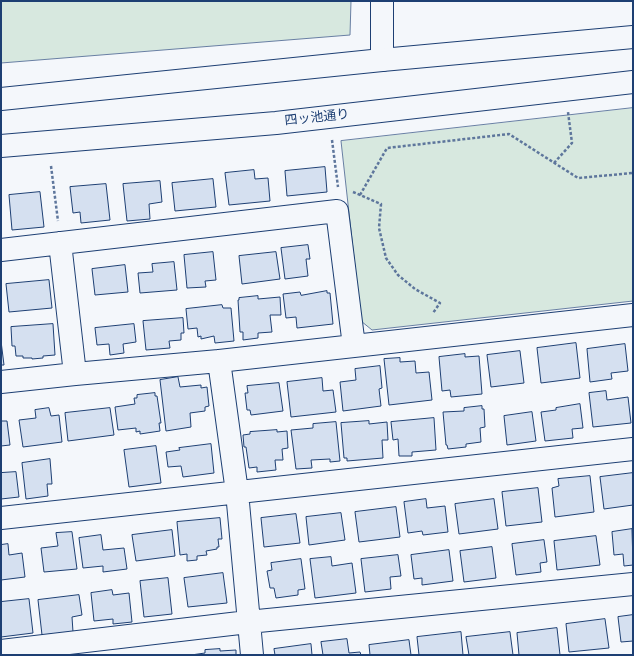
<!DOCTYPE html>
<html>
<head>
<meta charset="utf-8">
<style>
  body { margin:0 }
  #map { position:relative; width:634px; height:656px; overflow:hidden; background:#f4f7fb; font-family:"Varela Round",sans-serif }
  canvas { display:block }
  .frame { position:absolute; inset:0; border:2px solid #1d3f73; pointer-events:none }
</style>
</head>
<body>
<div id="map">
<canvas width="634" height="656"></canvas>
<div class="frame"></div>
</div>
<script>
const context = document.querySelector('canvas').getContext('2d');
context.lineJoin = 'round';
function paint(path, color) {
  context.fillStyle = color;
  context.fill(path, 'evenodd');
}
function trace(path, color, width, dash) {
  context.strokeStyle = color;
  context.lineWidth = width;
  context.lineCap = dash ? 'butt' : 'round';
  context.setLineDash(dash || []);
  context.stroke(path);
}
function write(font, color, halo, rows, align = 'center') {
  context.font = font + ' "Varela Round","Noto Sans JP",sans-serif';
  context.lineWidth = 3;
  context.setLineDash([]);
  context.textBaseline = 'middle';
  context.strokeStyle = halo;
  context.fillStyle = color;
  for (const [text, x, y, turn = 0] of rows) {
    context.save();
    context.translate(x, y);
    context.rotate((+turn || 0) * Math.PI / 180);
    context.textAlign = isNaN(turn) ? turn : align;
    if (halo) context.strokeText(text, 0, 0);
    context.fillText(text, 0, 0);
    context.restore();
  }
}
const green = new Path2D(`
  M1,1H351L350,35L1,63Z
  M633,108V301L372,330L361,321L341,141Z`);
paint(green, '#d7e8df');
trace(green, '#687fa3', 1);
const building = new Path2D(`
  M325,167L327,192L287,196L285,171Z
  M254,170L255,179L268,178L270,201L229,205L225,173Z
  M213,179L216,207L175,211L172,183Z
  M160,181L162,202L149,204L150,219L127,221L123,184Z
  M106,184L110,220L81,223L80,212L73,213L70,187Z
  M40,192L44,227L12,230L9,195Z
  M308,245L310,259H306L308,276L285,279L281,248Z
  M213,252L216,280L205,281L206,287L187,288L184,255Z
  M276,252L280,279L242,284L239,256Z
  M174,262L177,290L140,293L138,273L153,272L152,264Z
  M125,265L128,292L95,295L92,269Z
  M49,280L52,308L9,312L6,284Z
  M327,291V293H330L333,324L297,328L296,317L286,318L283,294L300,292L301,295Z
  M258,296V299L280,297L281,315H270L272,332L258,333V338L243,340V332H240L238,300H239V298Z
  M222,305L223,308H231L234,341L215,343L214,336L201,339V336L198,337L197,328L188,329L186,309Z
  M183,318L184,333H181V340L169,341L170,348L146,350L143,321Z
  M53,324L55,355L43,356V358L32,359V358H23V356H16L15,346H12L11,327Z
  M134,324L136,342L123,344L124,353L110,355L109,344L97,345L95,328Z
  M1,341L4,365H1Z
  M576,343L580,378L541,383L537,348Z
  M625,344L628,371L611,373L612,379L590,382L587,349Z
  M520,351L524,383L491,387L487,355Z
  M465,354V357L479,356L482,394L451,397L450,390L442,391L439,357Z
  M400,358V362L415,361L416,373L429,372L432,400L389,405L384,359Z
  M380,366L382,388L379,389L381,406L343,411L340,382L356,380L355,369Z
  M178,377L180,387L201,385V388L207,387L209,406L205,407V411L190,413L191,427L166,431L160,380Z
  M322,378L323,391L333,390L336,412L291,417L287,382Z
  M279,383L283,411L251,415L250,410H247L245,393H248L247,386Z
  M606,391L607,400L628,397L631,423L593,427L589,393Z
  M155,393V396H157L161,423H159L160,431L140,434V431L136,432V428L118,430L115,407L135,404L134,398H137V395Z
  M580,404L583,428L572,429L573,438L545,441L541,412L556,410V408Z
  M482,406V409H484L485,427L480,428L481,442L466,444V447L448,449L447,445H446L443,412L464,411V408Z
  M49,408L51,416L59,415L62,442L23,447L19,420L36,418L35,410Z
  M110,408L114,435L68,441L65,413Z
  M532,412L536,441L507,445L504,416Z
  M434,418L436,450L412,452V456H399L398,439L393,440L391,422Z
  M1,421H7L10,445L1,446Z
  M369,421V424L387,422L388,440H382L383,458L347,461V458H344L341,423Z
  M336,422L340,461L330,462V459L311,460L312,468L296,469L291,430L313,428V424Z
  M277,430V432L287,431L288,448L282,449L283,460H275L276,470L257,472V467L249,468L246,447H244L243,435L250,434V432Z
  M211,444L214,473L183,477L181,466L168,467L166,452L180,450L179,448Z
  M156,446L161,483L129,487L124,450Z
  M50,459L52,484H47L48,496L26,499L22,463Z
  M16,472L19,497L1,499V473Z
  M633,473V505L604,509L600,477Z
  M590,476L594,512L555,517L552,488L559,486L558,479Z
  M538,488L542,522L506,526L502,492Z
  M426,499L427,508L445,506L448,532L423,535L422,531L408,533L404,502Z
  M494,499L498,529L459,534L455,504Z
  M396,507L400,537L359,542L355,512Z
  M341,513L345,540L309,545L306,517Z
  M296,514L300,543L264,547L261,518Z
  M220,518L222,539H218L219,547H217V549L206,551L207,555L197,556V560L187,561V554L180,555L177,522Z
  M632,529L633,565L624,566L623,554L614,555L612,532Z
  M172,530L175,556L136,561L132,535Z
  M72,532L77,569L44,572L41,548L58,546L56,533Z
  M101,535L103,550L124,548L127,569L103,572V566L83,568L79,538Z
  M596,536L600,565L557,570L554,541Z
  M544,540L547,562L540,563L541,572L516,575L512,544Z
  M8,544L9,555L22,553L25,577L1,580V545Z
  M492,547L496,578L464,582L460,551Z
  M449,550L453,581L422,585V578L414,579L411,555Z
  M398,555L401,576L390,577L391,589L365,592L361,559Z
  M331,557L332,566L352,563L356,593L315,598L310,559Z
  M301,559L305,589L298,590V595L276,598L274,588H270L267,571L272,570L271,563Z
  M223,573L227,603L188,607L184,578Z
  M168,578L172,614L144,617L140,581Z
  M112,590L113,595L129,593L132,622L113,624V619L94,621L91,593Z
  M79,595L82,615L72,617L73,632L42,635L38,600Z
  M29,599L33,633L1,637V602Z
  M633,615V641L621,642L618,617Z
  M605,619L609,648L569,652L566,624Z
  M557,628L560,655H519L517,633Z
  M461,632L463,655H419L417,637Z
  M510,632L513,655H469L466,637Z
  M347,639L349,653L360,652L361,655H323L321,642Z
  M409,640L411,655H370L369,645Z
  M311,644L312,655H275L274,649Z
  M220,649V651L236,650V655H191L205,653V650Z`);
paint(building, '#d5e0f0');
trace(building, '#1d3f73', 1);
const street = new Path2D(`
  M382,60V1
  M60,243L75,374
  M1,250L337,211L354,346
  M219,361L237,492L252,655
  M1,382L75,374L219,361L633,315
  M1,518L633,449
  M1,651L248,622L633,584`);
const secondary = new Path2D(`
  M1,99L382,60L633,37
  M1,146L276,123L633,82`);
trace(street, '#1d3f73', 24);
trace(secondary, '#1d3f73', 24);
trace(new Path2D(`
  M332,140L338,187
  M554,163L572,143L568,112
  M51,166L58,221
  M353,192L381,204L379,228L386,258L398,275L415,289L440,303L433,313
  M360,195L387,148L509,134L578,178L633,173`), '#5e769c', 2.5, [3, 2]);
trace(street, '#f4f7fb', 22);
trace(secondary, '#f4f7fb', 22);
write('13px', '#1d3f73', '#f4f7fb', [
  ["四ッ池通り",317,118,-6]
]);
</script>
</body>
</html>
